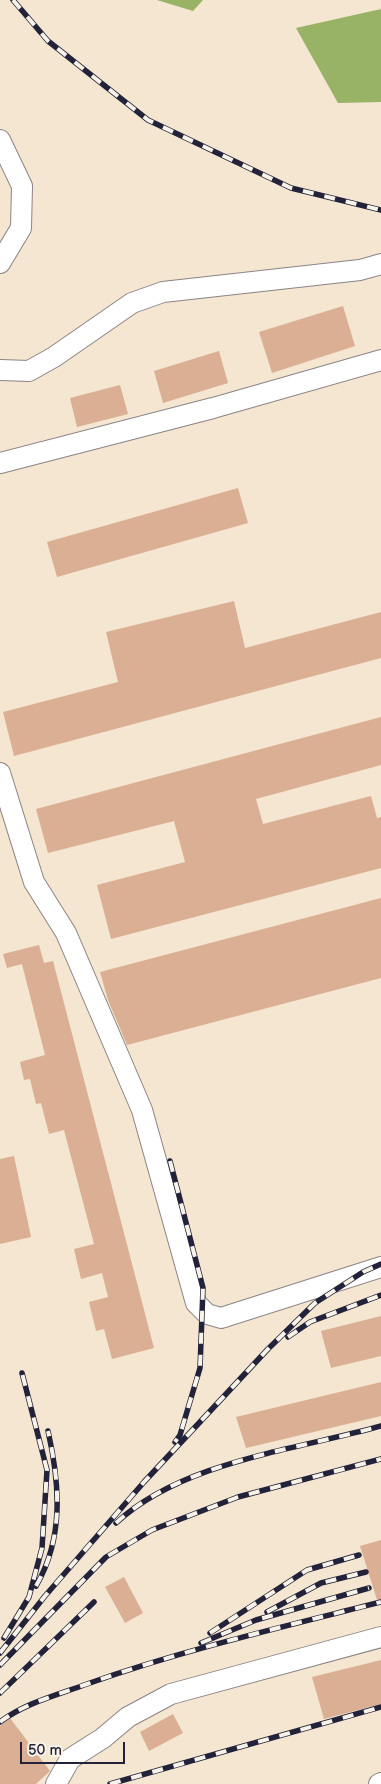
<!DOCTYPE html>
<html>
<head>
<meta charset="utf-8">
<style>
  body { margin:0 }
  #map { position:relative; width:381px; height:1784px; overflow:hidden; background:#f4e6d0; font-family:"Balsamiq Sans",sans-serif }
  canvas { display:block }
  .scale { position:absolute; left:20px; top:1742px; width:105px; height:22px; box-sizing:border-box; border:2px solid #22223b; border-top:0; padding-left:6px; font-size:15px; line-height:18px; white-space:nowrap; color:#22223b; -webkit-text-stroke:4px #f7f3e8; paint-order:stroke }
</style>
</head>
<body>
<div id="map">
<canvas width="381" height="1784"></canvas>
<div class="scale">50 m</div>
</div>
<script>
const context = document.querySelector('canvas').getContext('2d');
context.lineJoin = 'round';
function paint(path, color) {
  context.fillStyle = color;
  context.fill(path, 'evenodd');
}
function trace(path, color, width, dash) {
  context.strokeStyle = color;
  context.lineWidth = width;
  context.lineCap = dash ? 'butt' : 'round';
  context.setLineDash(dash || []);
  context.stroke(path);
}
paint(new Path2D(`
  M157,0H203L193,11Z
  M381,9V102L338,103L296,28Z`), '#98b365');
paint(new Path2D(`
  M343,306L355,346L272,373L259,332Z
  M219,351L228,383L163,403L154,371Z
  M120,385L128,414L77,427L70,398Z
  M238,488L248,523L57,577L47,542Z
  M234,601L245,648L381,612V658L14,756L3,712L118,682L106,632Z
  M381,717V765L256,799L263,824L371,796L377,818L381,817V868L111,939L97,885L185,862L174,821L48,853L36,809Z
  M381,898V978L127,1045L108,1000L100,972Z
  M39,945L44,963L53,961L154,1348L112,1359L104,1329L96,1331L89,1302L108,1297L102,1273L81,1279L74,1249L94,1244L64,1130L49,1134L41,1103L36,1104L30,1079L24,1080L20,1062L45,1055L22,964L7,968L3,954Z
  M14,1156L31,1237L0,1244V1159Z
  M381,1316V1356L331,1368L321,1331Z
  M381,1382V1416L246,1448L236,1417Z
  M381,1540V1603H378L360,1546Z
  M124,1577L143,1613L125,1623L105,1587Z
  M381,1660V1704L324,1719L312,1677Z
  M173,1714L183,1733L149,1751L140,1732Z
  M10,1718L50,1771L36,1784H0V1726Z`), '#daaf93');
const minor = new Path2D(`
  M0,140L22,186L21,228L0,263
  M0,370L29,371L54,357L132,303L163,292L360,270L381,264
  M0,463L213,408L381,360
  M0,773L34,882L66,933L142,1110L196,1303L207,1314L221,1318L381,1267
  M56,1784L70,1759L103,1738L128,1717L171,1694L381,1637
  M379,1784L381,1783`);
trace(minor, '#8b8486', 22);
trace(minor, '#fff', 20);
const rail = new Path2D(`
  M13,0L48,41L148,120L291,188L381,210
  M170,1161L203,1288L200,1368L180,1435L175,1442
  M288,1337L310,1322L381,1295
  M116,1523C183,1461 296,1450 381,1426
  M36,1586C64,1538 60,1484 48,1431
  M267,1612L321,1583L366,1572
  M210,1633L307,1570L359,1555
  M4,1638L29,1597L42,1548L47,1470L22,1373
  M201,1643L256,1620L369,1588
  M0,1653L45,1596L144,1482L268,1349L315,1303L363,1272L381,1264
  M0,1665L106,1557L152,1530L238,1497L381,1459
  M0,1693L94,1602
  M0,1722C25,1703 57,1695 87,1684C183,1650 282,1627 381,1602
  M110,1784L381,1707`);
trace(rail, '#22223b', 5.5);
trace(rail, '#f7f3e8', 4, [11]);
</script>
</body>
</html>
